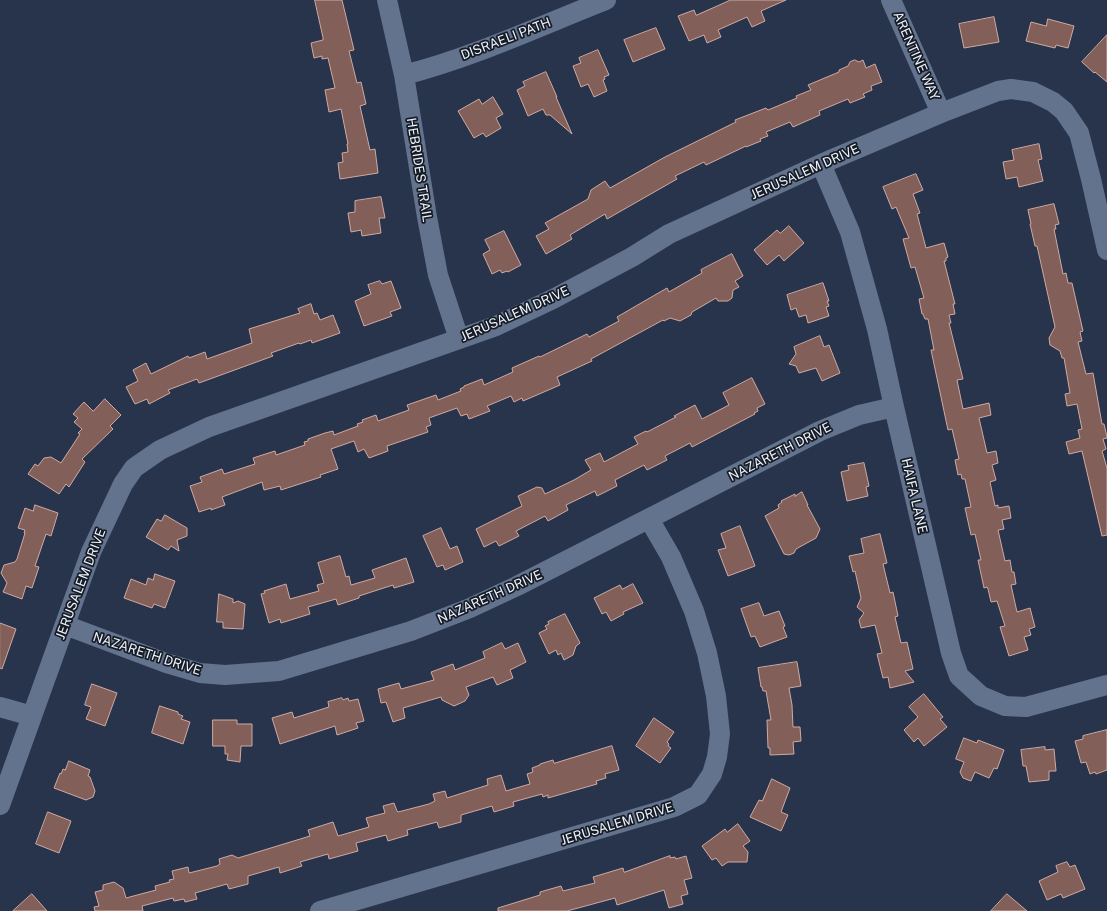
<!DOCTYPE html>
<html>
<head>
<meta charset="utf-8">
<style>
  body { margin:0 }
  canvas { display:block; background:#27344b }
</style>
</head>
<body>
<canvas width="1107" height="911"></canvas>
<script>
const context = document.querySelector('canvas').getContext('2d');
context.lineJoin = 'round';
function paint(path, color) {
  context.fillStyle = color;
  context.fill(path, 'evenodd');
}
function trace(path, color, width, dash) {
  context.strokeStyle = color;
  context.lineWidth = width;
  context.lineCap = dash ? 'butt' : 'round';
  context.setLineDash(dash || []);
  context.stroke(path);
}
function write(font, color, halo, rows, align = 'center') {
  context.font = font + ' "Public Sans",sans-serif';
  context.lineWidth = 3.5;
  context.setLineDash([]);
  context.textBaseline = 'middle';
  context.strokeStyle = halo;
  context.fillStyle = color;
  for (const [text, x, y, turn = 0] of rows) {
    context.save();
    context.translate(x, y);
    context.rotate((+turn || 0) * Math.PI / 180);
    context.textAlign = isNaN(turn) ? turn : align;
    if (halo) context.strokeText(text, 0, 0);
    context.fillText(text, 0, 0);
    context.restore();
  }
}
const building = new Path2D(`
  M315,0H342L354,50L349,51L357,83L361,82L366,104L360,106L370,150L375,149L378,173L340,179L338,163L343,162L342,153L348,152L347,144H348L341,109L329,112L325,90L335,88L328,58L322,59V56L314,58L311,43L323,40V38Z
  M731,0H786L761,11L765,21L752,27L747,17L718,30L721,37L707,43L704,35L689,41L678,16L694,10L696,15Z
  M994,17L999,42L964,48L959,24Z
  M1048,19L1074,26L1068,48L1056,45L1055,48L1026,41L1031,22L1046,26Z
  M656,28L665,49L633,62L624,40Z
  M1107,35V82L1095,72L1094,73L1082,62Z
  M598,50L609,75L604,77L605,79L603,80L607,91L594,97L588,84L581,87L573,66L581,63L579,58Z
  M855,60L859,62L863,60L866,68L875,64L882,82L871,86L872,90L863,94L865,97L850,103L848,99L819,111L820,115L793,127L790,122L766,132L768,136L760,139L761,141L746,147V146L706,165L704,162L675,176L677,179L607,219L605,214L570,235L572,239L546,254L536,236L549,229L545,223L588,199L591,190L605,181L610,188L665,157L736,122L735,120L766,108L768,110L797,98L796,96L811,90L808,85L839,72V70L848,66L850,62Z
  M546,72L557,97H556L572,134L550,115H546L543,109L528,116L517,90L525,86L523,82Z
  M493,97L503,114L496,118L501,128L486,137L483,133L474,138L458,111L479,99L482,104Z
  M1039,144L1042,159L1038,160L1043,181L1019,187L1017,177L1006,179L1003,162L1014,160L1012,150Z
  M916,174L923,190L913,194L920,213L917,214L926,248L944,243L948,257L946,258V261H944L955,304H953L955,314L949,315L951,323H949L963,379L957,380L963,409L989,403L991,415L979,418L987,453L996,451L998,463L992,465L996,480L990,482L995,506L998,505V508L1009,506L1011,518L1002,520L1004,529L998,530L1005,561L1010,560L1012,572H1014L1016,584L1011,585L1017,612L1030,608L1035,627L1029,629L1031,635L1024,637L1028,650L1009,656L1000,627L1005,626L997,601L991,602L988,589L987,587L984,588L978,560H981L975,534L971,535L965,508L971,507L965,479H962L961,474L958,475L955,460L959,459L952,429L948,430L931,350H934L928,319H925L923,314H922L919,299L924,298L915,267L911,268L903,239L909,238L896,207L892,209L883,187Z
  M381,197L385,218H379L381,233L362,236L361,230L351,232L348,213L355,212V201Z
  M1054,204L1059,224L1055,225L1056,229H1054L1063,274L1066,273L1068,283H1072L1083,331L1080,332L1082,341L1078,342L1086,374L1093,373L1102,424H1104L1107,437V438L1103,439L1106,449L1102,451L1107,468V535L1102,536L1082,451L1069,454L1066,442L1080,438L1078,430L1082,429L1077,404L1067,406L1065,394L1070,393L1064,358H1062L1060,351L1050,345L1049,338L1055,327L1037,246H1035L1030,224H1031L1028,210Z
  M789,226L804,243L784,261L779,255L767,265L754,250L777,230L780,233Z
  M504,231L521,265L508,272L507,271L502,273L500,270L492,274L483,254L490,250L485,240Z
  M732,254L743,276L735,281L739,287L733,290L732,298L728,301H718L716,298L692,312L691,315L680,321L670,318L664,321L663,320L591,359L592,361L557,377L560,385L523,401L522,398L514,402L511,396L487,406L490,411L469,419L467,414L461,416L457,408L429,418L431,425L426,427L428,432L387,446L388,451L369,458L364,449L358,452L354,441L331,449L338,469L320,475L321,477L281,490L280,486L264,490L262,482L222,497L225,505L211,510V508L199,512L190,486L202,482L200,477L222,469L224,474L255,464L253,458L275,451L276,455L305,445L304,442L308,441V439L325,433L333,431L334,435L358,426L357,424L363,422L362,420L376,415L378,421L409,410L407,405L436,395L438,400L461,391L460,389L464,387V386L482,379L484,385L513,372L512,368L539,356L540,357L587,334L589,337L619,321L617,317L667,288L669,292L702,273L701,270Z
  M380,281L382,284L391,281L401,308L390,312L392,316L364,326L355,301L371,294L368,285Z
  M823,283L829,301H827L829,306L826,307L829,316L808,323L806,315L799,317L796,308L791,310L787,295Z
  M311,304L314,314L317,313L320,320L333,315L340,333L312,343L311,340L300,344L299,343L271,353L273,356L199,383L197,379L168,390L170,393L149,404L147,399L135,404L126,387L138,381L133,370L146,363L151,374L188,356L189,358L205,352L207,359L252,343L249,329L300,313L298,309Z
  M820,336L824,347L829,345L840,373L822,381L816,368L799,373L796,366L789,364L796,354L794,347Z
  M752,378L765,404L757,408L758,411L754,413L755,414L692,447L690,443L665,456L667,460L647,470L644,465L615,480L617,486L597,496L595,491L566,505L568,510L548,521L545,516L516,531L519,536L499,546L496,541L484,547L476,529L522,506L518,496L537,487L542,488L545,494L574,480L591,470L585,460L600,453L604,462L638,444L634,437L646,431L647,432L676,417L674,416L695,405L702,419L729,405L723,393Z
  M105,399L121,415L110,426L113,429L82,459L85,462L69,487L66,484L59,494L28,474L35,464L38,466L44,458L51,457L61,463L80,434L78,433L82,429L74,422L78,418L73,414L84,402L93,411Z
  M864,463L869,486L866,487L868,496L847,501L841,472L849,470L848,466Z
  M802,492L808,505H807L820,529L816,538L796,549L794,553L789,555L784,554L765,516L779,508L778,505L782,502L781,501L795,494V496Z
  M35,505L58,513L51,536L46,534L35,566L39,567L32,588L26,586L22,599L3,592L7,583L1,573L4,565L15,562L17,559L25,533H24L25,530L18,528L25,508L33,511Z
  M165,515L187,528V536L177,540L179,551L171,546L168,550L146,537L157,519L161,521Z
  M740,526L755,566L728,576L718,550L726,548L721,534Z
  M441,528L450,549L457,546L463,562L445,570L443,565L437,567L423,536Z
  M880,534L887,563L883,564L890,593L893,592L898,616L895,617L901,643L907,642L913,669L905,671L914,682L890,688L888,677L883,678L877,654L882,653L875,625L861,628L859,620L864,613L857,607L861,598L855,571L853,572L849,556L864,553L861,539Z
  M340,556L346,577L349,576L351,585L375,578L372,570L406,558L414,582L394,588L393,585L359,596V598L338,605L336,599L308,607L310,614L281,623L280,619L269,623L261,594L265,593L264,591L286,584L290,599L319,591L317,585L324,583L318,563Z
  M155,574L175,581L165,608L154,604L152,608L124,598L131,579L146,585L148,578L153,580Z
  M633,584L643,603L623,612L624,614L611,621L606,612L602,614L594,598L620,585L622,589Z
  M219,594L233,599V603L238,601L245,604L243,629L223,628V622H217Z
  M759,603L764,616L779,611L785,626L783,627L787,637L760,647L755,636L751,637L741,609Z
  M565,614L580,643L576,646L573,655L564,660L561,653L558,655L556,650L549,654L539,633L547,629L545,626L549,624L548,622Z
  M0,623L16,629L2,669L0,668Z
  M502,643L505,649L518,643L526,662L510,670L513,678L497,685L493,677L466,687L469,695L465,701L454,706L442,700L441,697L403,708L405,718L393,722L386,702L381,703L378,689L399,683L401,689L434,680L431,672L453,664L455,670L485,658L483,652Z
  M797,662L801,686L789,688L792,705L793,727H800L801,741L793,742L794,754L770,755V748H768L767,720H771L766,691H763L762,687H761L758,668Z
  M92,684L117,693L105,726L86,719L91,707L85,705Z
  M924,694L943,717L940,719L947,727L924,746L918,738L914,742L904,730L918,717L909,707Z
  M342,698L343,700L348,698L349,701L358,699L364,721L356,723L358,728L337,735L335,726L280,744L272,718L292,712L294,718L329,707L328,702Z
  M160,706L178,712V714L183,716L181,719L190,722L183,744L152,733Z
  M654,718L674,732L667,742L669,744L668,746L671,748L660,763L636,746Z
  M213,720H237V724H252V746H241L240,762L227,760L228,754H225V746H213Z
  M1107,730V770L1096,774L1095,772L1090,774L1086,762L1081,763L1075,741L1083,739V736Z
  M964,738L977,743L978,740L1004,750L997,769L994,768L989,778L975,772L971,781L963,778L960,772L964,762L956,759Z
  M612,746L619,770L605,774L606,778L596,781L597,784L548,798V795L543,797L542,794L513,802L514,806L494,812L492,806L461,815V822L439,828L437,822L407,830L408,835L388,841L386,835L356,843L358,851L329,859L328,854L300,862L302,866L280,873L279,867L248,876V884L229,889L227,884L195,893L197,899L185,902L184,899L174,901L173,898L142,906L143,911H95L94,907L99,906L95,892L103,890V885L114,882L123,888L126,898L156,890L155,886L170,882L169,880L174,879L172,871L188,867L189,873L217,866L220,864L219,859L232,855L238,858L310,836L308,830L333,822L338,836L369,827L366,818L385,813L383,806L394,803L397,811L398,812L429,804L435,801L433,794L445,791L447,798L472,790L488,785L487,779L501,775L506,791L530,784L527,774L533,772L532,768L540,765V764L553,760L554,763Z
  M1045,747V750L1054,749L1056,771H1049V780L1029,782L1026,766H1023L1021,750Z
  M69,761L90,770L88,776L90,777L95,791L93,797L86,800L54,788L60,773L61,774L63,769L65,770Z
  M772,779L790,788L781,812L788,815L781,831L750,817L759,800L762,801Z
  M48,812L71,821L59,853L36,844Z
  M738,824L750,841L743,846L748,852L747,862H728L722,866L716,858L712,860L702,846L725,829L727,832Z
  M670,856V858L675,857L676,859L686,856L692,878L684,880L688,894L681,896L683,904L669,908L664,890L617,905L615,898L567,911H498V908L540,895V892L561,886L563,891L595,883L593,877L623,868L624,872Z
  M1067,862L1070,867L1075,865L1085,889L1063,898L1061,894L1047,900L1039,881L1058,872L1056,866Z
  M32,894L47,911H13Z
  M1007,894L1027,911H991Z`);
paint(building, '#826059');
trace(building, '#cfa9a2', 1);
trace(new Path2D(`
  M387,0L404,75L427,217L438,275L459,339
  M891,0L941,113
  M404,75C474,57 540,26 606,0
  M821,164L850,232L877,329L894,407L951,653L959,676L981,696L1005,706L1026,707L1107,685
  M65,625L166,663L200,673L225,675L279,671L411,631L470,608L517,586L820,431L859,415L894,407
  M0,707L32,716
  M0,805L91,552L123,484L134,468L160,450L209,427L496,326L553,299L632,257L669,234L821,164L941,113L998,91L1011,89L1033,92L1053,102L1064,111L1079,133L1091,179L1107,250
  M320,911L674,807L698,795L712,774L717,757L720,734L716,696L707,653L694,611L671,557L649,519`), '#63728d', 20);
write('13px', '#eef3fc', '#161c26', [
  ["DISRAELI PATH",506,39,-21],
  ["ARENTINE WAY",916,56,66],
  ["HEBRIDES TRAIL",419,170,81],
  ["JERUSALEM DRIVE",805,172,-24],
  ["JERUSALEM DRIVE",515,314,-24],
  ["NAZARETH DRIVE",780,452,-27],
  ["HAIFA LANE",914,496,77],
  ["JERUSALEM DRIVE",81,584,-69],
  ["NAZARETH DRIVE",490,597,-24],
  ["NAZARETH DRIVE",147,654,18],
  ["JERUSALEM DRIVE",617,824,-17]
]);
</script>
</body>
</html>
